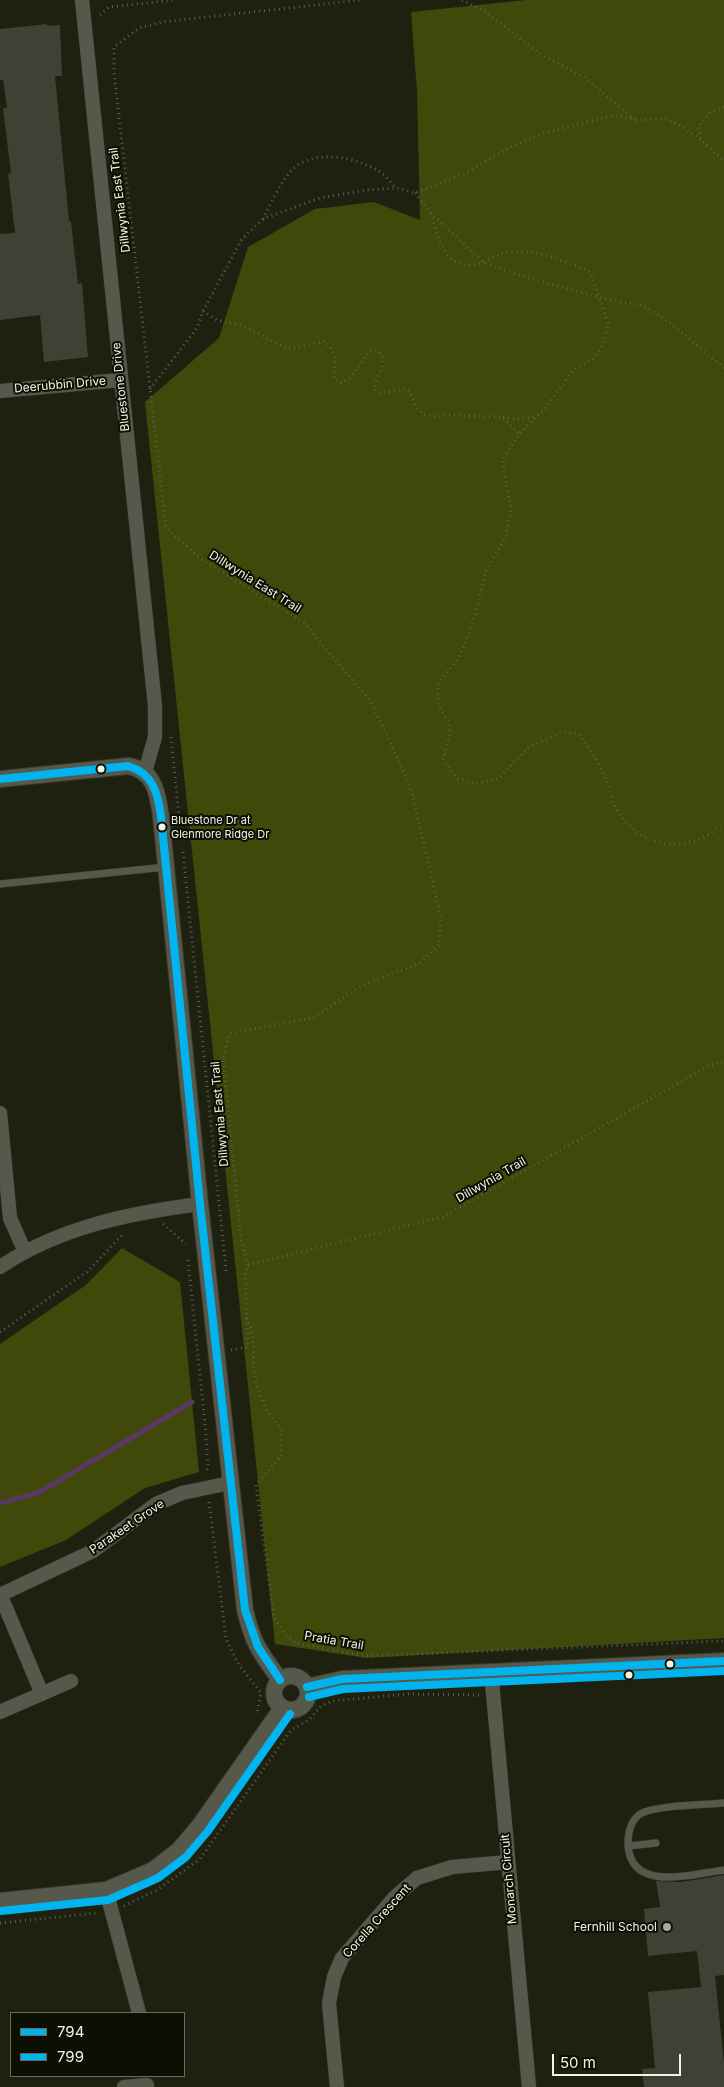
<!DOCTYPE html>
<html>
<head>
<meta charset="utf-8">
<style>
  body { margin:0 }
  #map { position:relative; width:724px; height:2087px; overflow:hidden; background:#1e2110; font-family:Inter,sans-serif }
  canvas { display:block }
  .legend { position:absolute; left:10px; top:2012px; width:175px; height:65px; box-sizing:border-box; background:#0d0f04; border:1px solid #686b5d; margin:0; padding:6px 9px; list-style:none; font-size:15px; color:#f1f5e3 }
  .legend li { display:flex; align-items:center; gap:10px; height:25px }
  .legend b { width:25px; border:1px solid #686b5d }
  .scale { position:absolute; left:552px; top:2054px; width:129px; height:22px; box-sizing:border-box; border:2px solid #f1f5e3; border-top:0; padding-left:6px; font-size:15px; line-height:18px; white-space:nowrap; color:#f1f5e3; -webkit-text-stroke:4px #0d0f04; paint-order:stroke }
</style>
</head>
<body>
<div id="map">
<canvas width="724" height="2087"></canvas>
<ul class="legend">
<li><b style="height:6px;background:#00b5ef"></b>794</li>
<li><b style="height:6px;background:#00b5ef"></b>799</li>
</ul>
<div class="scale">50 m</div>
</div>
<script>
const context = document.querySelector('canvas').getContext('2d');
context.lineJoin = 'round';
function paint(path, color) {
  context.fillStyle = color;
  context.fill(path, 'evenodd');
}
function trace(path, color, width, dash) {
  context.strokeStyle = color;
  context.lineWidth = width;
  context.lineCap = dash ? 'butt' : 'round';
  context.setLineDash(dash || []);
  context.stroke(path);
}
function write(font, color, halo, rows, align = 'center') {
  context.font = font + ' Inter,sans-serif';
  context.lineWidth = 4;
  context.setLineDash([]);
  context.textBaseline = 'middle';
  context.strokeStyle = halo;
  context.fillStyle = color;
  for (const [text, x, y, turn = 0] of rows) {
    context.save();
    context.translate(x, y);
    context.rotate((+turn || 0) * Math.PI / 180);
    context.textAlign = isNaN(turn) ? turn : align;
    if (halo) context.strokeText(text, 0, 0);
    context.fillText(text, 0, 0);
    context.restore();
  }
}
paint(new Path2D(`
  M527,0H724V1638L366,1658L275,1644L145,402L219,338L248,247L315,209L374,202L420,220L417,91L411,12Z
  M122,1248L180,1282L199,1472L145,1488L66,1540L0,1567V1344L86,1285Z`), '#41490a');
trace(new Path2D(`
  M0,1503L38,1493L192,1402`), '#593864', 5);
paint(new Path2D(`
  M47,24V26L60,25L62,76H55L69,221H71L78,284L82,283L88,357L44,362L40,315L0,320V234L15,233L8,174L11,173L3,108H7L3,80H0V29Z
  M724,1875V1975L715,1976L724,2062V2087H644L642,2069L655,2068L648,1992L701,1987L697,1951L648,1956L644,1909L660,1907L656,1881L681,1882Z`), '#3e4133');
const service = new Path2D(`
  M0,884L166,867
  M724,1803C705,1805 655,1805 640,1814C630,1821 628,1833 628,1845C631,1893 692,1874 724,1870
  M628,1846L656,1843`);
const minor = new Path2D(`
  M82,0L155,706V737L145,772
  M0,391L120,380
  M0,1113L10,1218L25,1252
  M0,1267C60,1227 130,1213 200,1204
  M0,1594L42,1694
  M0,1595L93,1551L156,1504L182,1493L230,1483
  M491,1671L529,2087
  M0,1712L71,1681
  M106,1890L139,2013
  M124,2087L147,2085
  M337,2087L329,2003L334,1977L342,1958L395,1897L417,1878L452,1867L508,1862`);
const tertiary = new Path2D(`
  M0,779L128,766C155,770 158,795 161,817L200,1204L245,1610C253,1644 260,1652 280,1680
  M274 1693a17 17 0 1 1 34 0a17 17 0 1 1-34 0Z
  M307,1687L342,1679L724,1661
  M0,1901L106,1890L153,1870L179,1850L200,1825L282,1708`);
trace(service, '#37392d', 8);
trace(minor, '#37392d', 15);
trace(tertiary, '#37392d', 18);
trace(new Path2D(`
  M462,0L486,12L540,54L584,77L635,120
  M100,15L109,7L175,0
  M724,107L710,112L698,127L701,140L724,161
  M415,193L431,213L483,262L515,274L601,298L644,306L674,326L724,368
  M431,213C437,239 448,277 484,262C501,255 499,252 520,252C543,251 569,263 590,272L608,323L604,343L593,359L574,369L545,409L519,434L502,461L511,509L506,536L486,571L471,629L458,659L438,684V705L450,723V733L443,760L456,778L476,784L498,779L529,747L563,732L577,733C590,747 600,764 607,782C610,789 611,798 614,805C634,839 660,851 698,840C707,838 715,828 724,824
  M263,219C271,203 279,185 290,172C311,148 356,156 380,172C386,176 391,183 396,188
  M203,311L217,320L243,326L289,349L325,341C337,352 335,364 334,379L339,383C357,379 359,359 373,349C394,357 376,374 374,388L380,393L405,389L410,392L415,406L423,414L435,417L447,415L502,417L519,434
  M150,389L197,328L203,311L242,239L263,219L320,198L366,190L397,188L415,193L464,174L511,147L544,133L614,115L636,120L665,119L683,127L701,140
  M503,417L518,419L536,417
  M171,737L179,816
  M183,852L226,1271H224
  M163,1224L186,1244
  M188,1260L205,1424L208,1466L206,1473
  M248,1265L241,1239L223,1057L230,1033L313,1018L361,986L420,963L439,945L441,918L410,785L371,702L304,623L201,559L166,528L114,72V47L139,28L162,22L361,0
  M248,1265L443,1217L710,1065L724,1061
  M246,1318C258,1336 251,1358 255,1378C259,1397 268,1416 281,1428V1456L256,1485L274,1618L286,1635L295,1643L366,1656L724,1641
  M0,1332L88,1271L124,1233
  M231,1350L248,1347L245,1272L248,1265
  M209,1502L226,1639L239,1665L261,1693L257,1714
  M124,1906L157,1890L200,1859L291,1730L309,1720L321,1706L332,1701L409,1694L479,1695
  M0,1923L96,1913`), '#5c5e52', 3, [1, 4]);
trace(service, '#56584c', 7);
trace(minor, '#56584c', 14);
trace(tertiary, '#56584c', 16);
trace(new Path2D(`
  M0,779L128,766C153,773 158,793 161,817L200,1204L245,1610L258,1647L280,1680
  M307,1687L342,1679L724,1661`), '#00b5ef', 8);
trace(new Path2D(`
  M309,1697L343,1689L724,1671
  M1,1911L108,1900L158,1878L186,1857L208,1831L290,1714`), '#00b5ef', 8);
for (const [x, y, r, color] of [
  [101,769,4.5,"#f1f5e3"],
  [162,827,4.5,"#f1f5e3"],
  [670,1664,4.5,"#f1f5e3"],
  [629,1675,4.5,"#f1f5e3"],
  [667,1927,5,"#a7ab99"]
]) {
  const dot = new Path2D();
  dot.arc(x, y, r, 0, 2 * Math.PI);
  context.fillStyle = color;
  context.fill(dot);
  trace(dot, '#0d0f04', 2);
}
write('11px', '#f1f5e3', '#0d0f04', [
  ["Bluestone Dr at",171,821],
  ["Glenmore Ridge Dr",171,835]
], 'left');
write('12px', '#f1f5e3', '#0d0f04', [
  ["Dillwynia East Trail",120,200,-97],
  ["Deerubbin Drive",60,385,-5],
  ["Bluestone Drive",121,387,-96],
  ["Dillwynia East Trail",255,582,32],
  ["Dillwynia East Trail",220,1114,-95],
  ["Dillwynia Trail",491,1180,-30],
  ["Parakeet Grove",127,1527,-34],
  ["Pratia Trail",334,1641,10],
  ["Monarch Circuit",509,1879,-95],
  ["Corella Crescent",377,1921,-48]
]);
write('12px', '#f1f5e3', '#0d0f04', [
  ["Fernhill School",657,1927]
], 'right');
</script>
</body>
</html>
